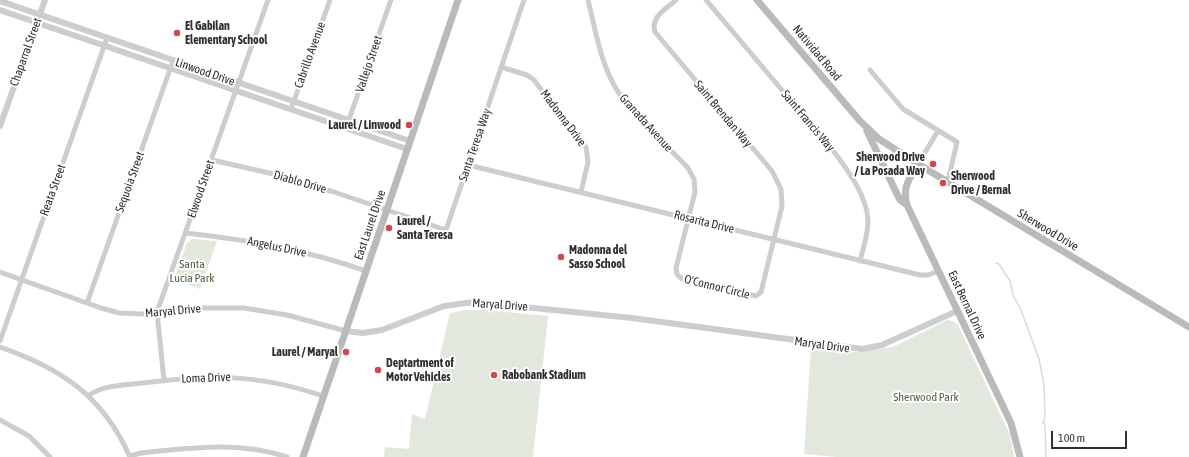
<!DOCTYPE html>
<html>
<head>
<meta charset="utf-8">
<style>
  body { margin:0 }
  #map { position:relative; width:1189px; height:457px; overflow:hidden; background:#fff; font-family:"Asap Condensed",sans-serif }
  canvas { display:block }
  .scale { position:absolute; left:1051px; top:431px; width:76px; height:18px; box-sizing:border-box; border:2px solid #303030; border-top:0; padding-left:5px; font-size:12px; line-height:14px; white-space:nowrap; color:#303030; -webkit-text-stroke:3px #fff; paint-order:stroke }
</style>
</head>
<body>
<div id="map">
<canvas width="1189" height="457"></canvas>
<div class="scale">100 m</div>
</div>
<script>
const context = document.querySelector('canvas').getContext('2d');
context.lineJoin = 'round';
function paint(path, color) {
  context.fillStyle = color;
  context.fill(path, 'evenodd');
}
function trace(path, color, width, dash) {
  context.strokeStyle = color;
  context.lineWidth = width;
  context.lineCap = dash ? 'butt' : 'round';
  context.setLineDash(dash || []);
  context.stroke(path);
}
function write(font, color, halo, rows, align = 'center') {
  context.font = font + ' "Asap Condensed",sans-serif';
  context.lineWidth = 4;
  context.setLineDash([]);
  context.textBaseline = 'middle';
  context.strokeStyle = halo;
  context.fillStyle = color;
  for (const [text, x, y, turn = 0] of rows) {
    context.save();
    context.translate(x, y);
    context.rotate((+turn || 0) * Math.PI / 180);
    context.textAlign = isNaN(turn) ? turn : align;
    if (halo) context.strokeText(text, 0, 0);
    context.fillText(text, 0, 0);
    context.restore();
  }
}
paint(new Path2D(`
  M192,239L217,241L200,289L174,279L187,243Z
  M465,310H485L548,316L533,457H384L385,447L409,449L412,414L425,419L450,313Z
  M947,320L953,321L958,325L1010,435L1014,457H836L804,454L811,348L847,353L893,347Z`), '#e2e8dd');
trace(new Path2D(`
  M996,263L999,264L1010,281L1013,295L1021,310L1039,359L1044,385L1045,417L1043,423L1045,424L1046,457`), '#cedde8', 1.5);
trace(new Path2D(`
  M588,0C595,28 600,60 614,85C631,116 664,142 688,168L694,179L695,192L676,268L677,274L682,279L756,296L761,292L782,206L781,189L772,171L655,32C650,17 666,9 676,0
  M706,0L835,153C849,172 868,198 868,222C868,235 863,248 860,261
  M501,67L527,75L534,80L586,147L588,162L581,192
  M870,70L903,109L957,142L948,181
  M291,109L330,0
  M346,128L391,0
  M212,160L278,175L334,192L446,230L524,0
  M918,164L938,131
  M468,165L920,275H928L939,271
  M186,233C248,240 307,250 366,271
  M0,272L101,308L119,313L141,314L198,308H244L287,315L346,331
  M87,303L173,61
  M0,341L107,38
  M0,347C61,368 103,396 130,457
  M164,381L157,312L268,0
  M89,395C104,385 124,385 142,383C212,375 255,373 323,396
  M0,420L29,436L50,457
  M130,456L141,453C191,448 238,441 287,457`), '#cdcdcd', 5);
trace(new Path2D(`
  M0,1L410,141
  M0,10L407,149
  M0,126L45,0
  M346,331L363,333L382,330L444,306L474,302L632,318L862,349L882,345L957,311`), '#cdcdcd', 6);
trace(new Path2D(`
  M757,0L860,121L879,139L918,164L1189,327
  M867,131L896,192L900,200L907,205
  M918,164C909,179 902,188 907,205L1011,423L1020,457
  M303,457L458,0`), '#bababa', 7);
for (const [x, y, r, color] of [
  [177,33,4,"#cf494d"],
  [409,125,4,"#cf494d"],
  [933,164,4,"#cf494d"],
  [943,183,4,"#cf494d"],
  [389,228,4,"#cf494d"],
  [561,257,4,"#cf494d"],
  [346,352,4,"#cf494d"],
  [378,370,4,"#cf494d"],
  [494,375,4,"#cf494d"]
]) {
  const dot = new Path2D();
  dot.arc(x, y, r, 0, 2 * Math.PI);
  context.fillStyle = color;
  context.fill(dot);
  trace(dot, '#fff', 1.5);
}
write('bold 12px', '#303030', '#fff', [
  ["El Gabilan",185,26],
  ["Elementary School",185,40],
  ["Laurel / Linwood",401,125,"right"],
  ["Sherwood Drive",925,157,"right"],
  ["/ La Posada Way",925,171,"right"],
  ["Sherwood",951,176],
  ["Drive / Bernal",951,190],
  ["Laurel /",397,221],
  ["Santa Teresa",397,235],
  ["Madonna del",569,250],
  ["Sasso School",569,264],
  ["Laurel / Maryal",338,352,"right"],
  ["Deptartment of",386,363],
  ["Motor Vehicles",386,377],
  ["Rabobank Stadium",502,375]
], 'left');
write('12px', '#303030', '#fff', [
  ["Chaparral Street",26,52,-70],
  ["Natividad Road",817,53,50],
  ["Cabrillo Avenue",310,55,-70],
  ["Vallejo Street",369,64,-71],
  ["Linwood Drive",205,72,19],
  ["Saint Brendan Way",723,114,50],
  ["Madonna Drive",563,118,53],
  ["Saint Francis Way",808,121,50],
  ["Granada Avenue",646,123,48],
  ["Santa Teresa Way",475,145,-71],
  ["Sequoia Street",130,182,-70],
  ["Diablo Drive",300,182,16],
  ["Elwood Street",201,189,-71],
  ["Reata Street",53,190,-70],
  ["Rosarita Drive",704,222,14],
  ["East Laurel Drive",370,225,-71],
  ["Sherwood Drive",1048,230,31],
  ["Angelus Drive",277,247,12],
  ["O'Connor Circle",717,287,14],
  ["Maryal Drive",500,305,4],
  ["East Bernal Drive",967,305,65],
  ["Maryal Drive",173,311,-5],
  ["Maryal Drive",822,345,8],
  ["Loma Drive",206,378,-2]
]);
write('12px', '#516642', '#fff', [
  ["Santa",192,264],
  ["Lucia Park",192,278],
  ["Sherwood Park",926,397]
]);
</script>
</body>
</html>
